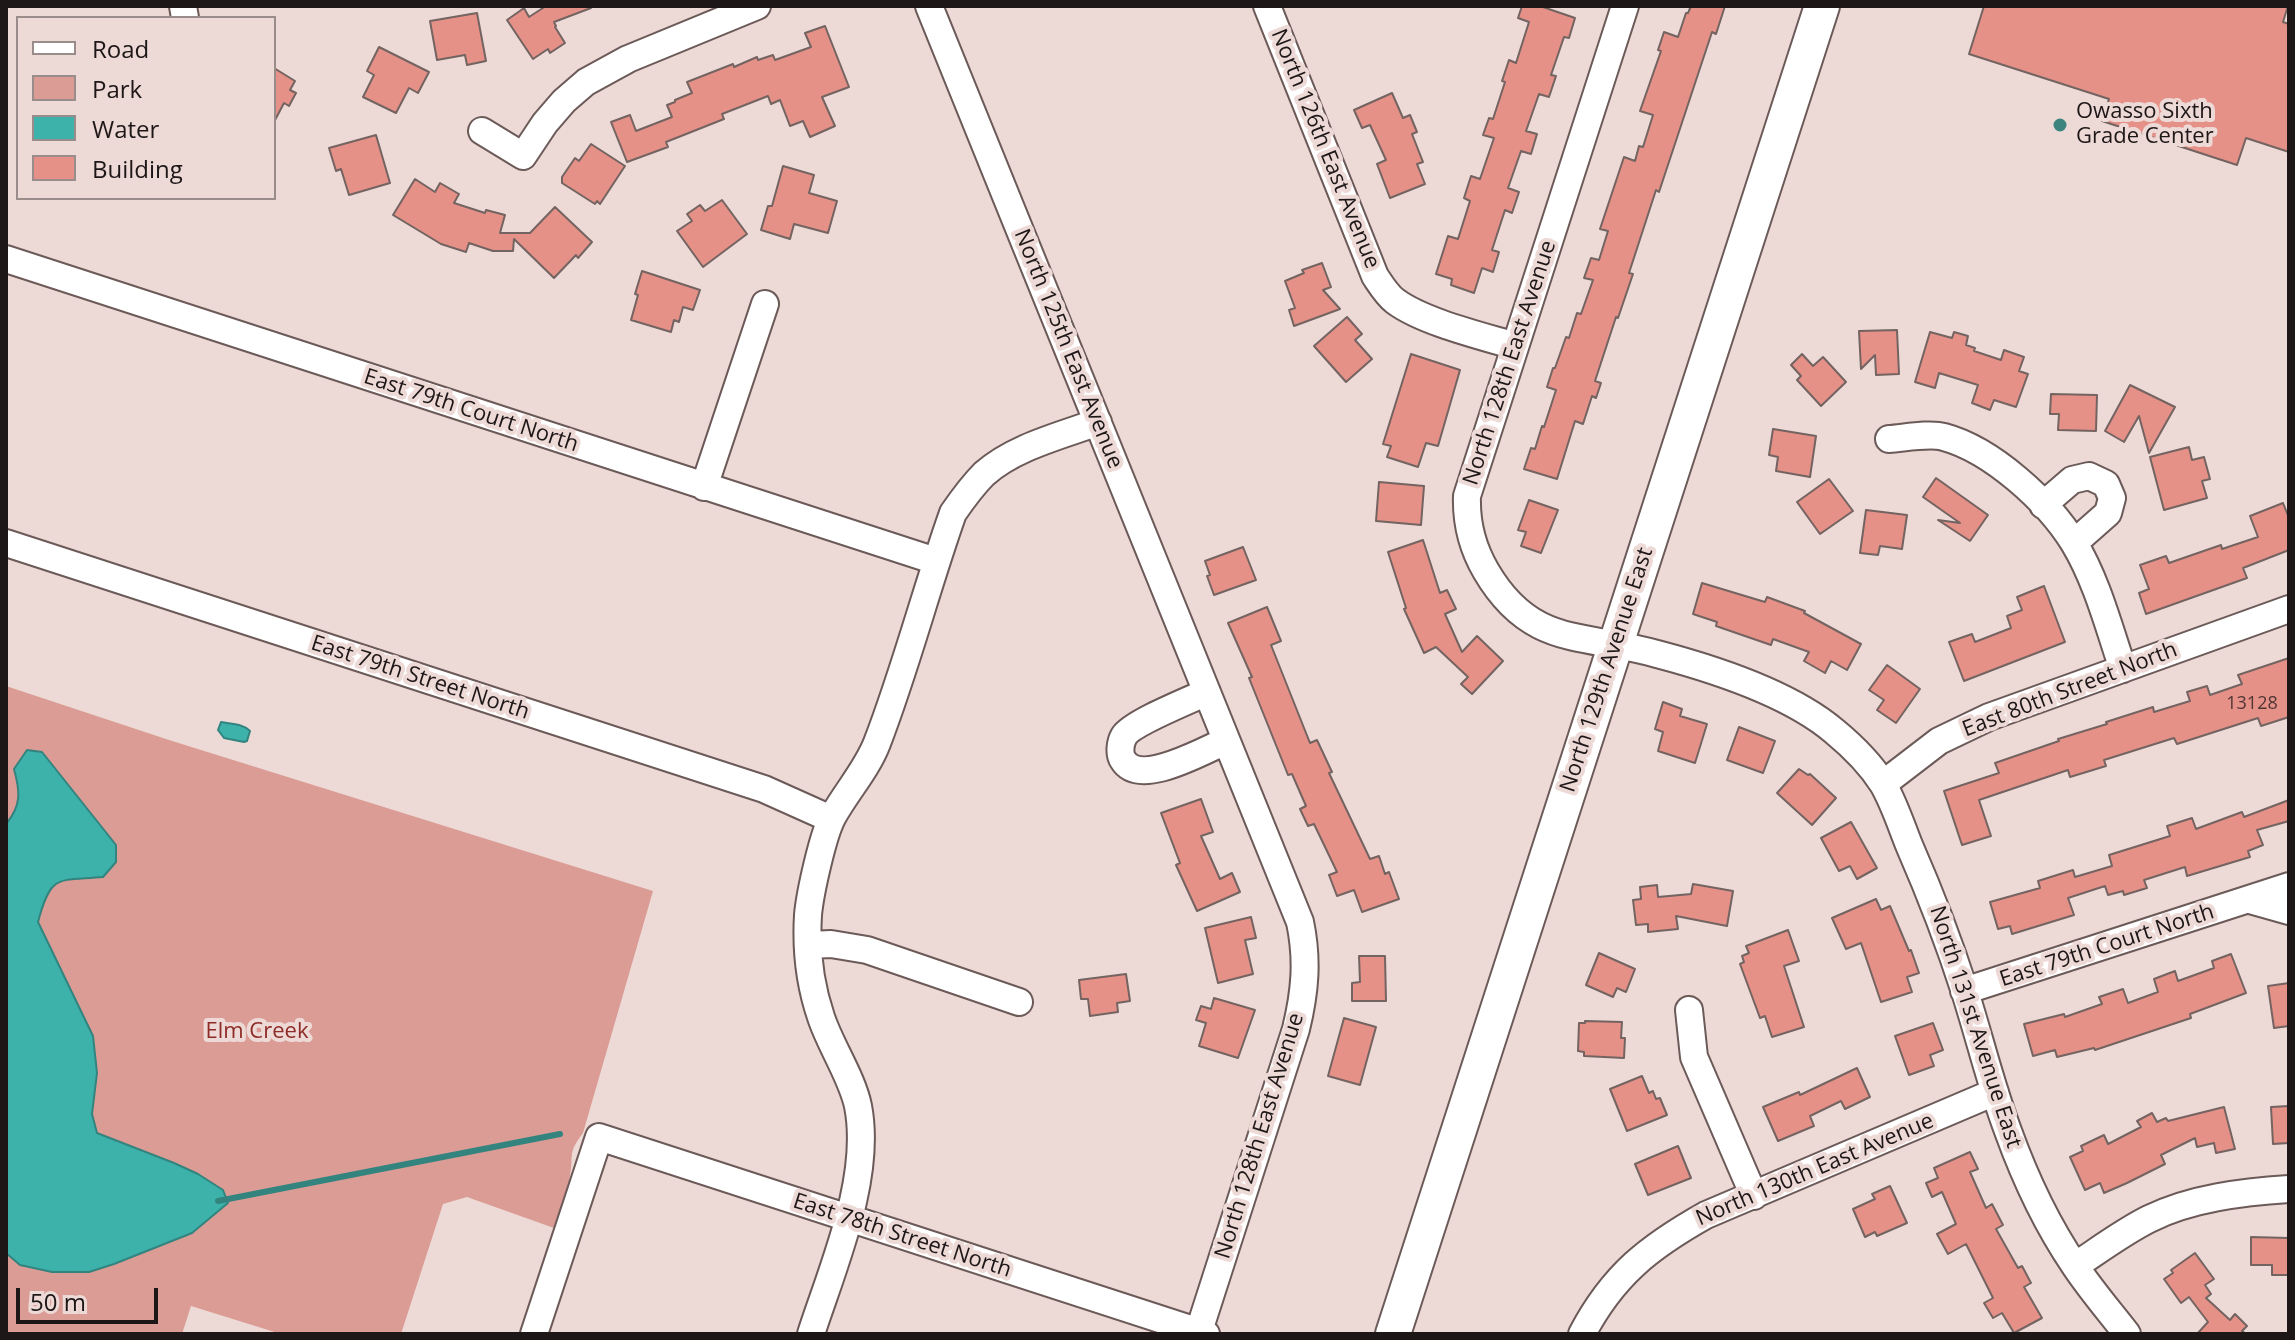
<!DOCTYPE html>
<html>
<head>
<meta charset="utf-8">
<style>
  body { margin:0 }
  #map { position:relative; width:2295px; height:1340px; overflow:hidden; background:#eddad7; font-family:"Open Sans",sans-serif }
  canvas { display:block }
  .frame { position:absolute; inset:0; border:8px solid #1e1717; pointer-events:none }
  .legend { position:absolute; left:16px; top:16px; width:260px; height:184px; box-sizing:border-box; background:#eddad7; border:2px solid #9a8c8a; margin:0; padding:10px 14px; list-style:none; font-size:24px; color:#1e1717 }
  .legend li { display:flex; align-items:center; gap:16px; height:40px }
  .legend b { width:40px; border:2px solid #9a8c8a }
  .scale { position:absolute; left:16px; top:1288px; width:142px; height:36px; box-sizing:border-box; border:4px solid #1e1717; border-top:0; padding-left:10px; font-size:24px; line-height:28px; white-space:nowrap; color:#1e1717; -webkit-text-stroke:6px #eddad7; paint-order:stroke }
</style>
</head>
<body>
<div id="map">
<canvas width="2295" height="1340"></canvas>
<div class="frame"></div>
<ul class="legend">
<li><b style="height:10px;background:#fff"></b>Road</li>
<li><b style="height:22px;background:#da9c94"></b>Park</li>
<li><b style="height:22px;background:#3cb2ab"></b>Water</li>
<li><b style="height:22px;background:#e59188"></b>Building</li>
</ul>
<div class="scale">50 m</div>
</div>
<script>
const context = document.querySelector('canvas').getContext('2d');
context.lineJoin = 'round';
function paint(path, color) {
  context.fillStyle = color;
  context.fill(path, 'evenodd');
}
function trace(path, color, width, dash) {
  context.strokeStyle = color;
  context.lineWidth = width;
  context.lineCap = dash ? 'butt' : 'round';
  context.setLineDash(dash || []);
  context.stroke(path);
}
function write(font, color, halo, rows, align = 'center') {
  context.font = font + ' "Open Sans",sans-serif';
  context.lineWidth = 8;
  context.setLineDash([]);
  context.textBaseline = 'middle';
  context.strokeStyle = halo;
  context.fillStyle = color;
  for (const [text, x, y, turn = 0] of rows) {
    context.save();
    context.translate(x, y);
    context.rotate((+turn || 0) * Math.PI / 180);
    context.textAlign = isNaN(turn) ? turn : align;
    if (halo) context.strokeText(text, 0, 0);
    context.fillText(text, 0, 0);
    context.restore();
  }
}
paint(new Path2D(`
  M6,686L169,740L653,891L583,1133C567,1154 574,1154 570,1176C567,1193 559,1211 554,1228L467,1197L443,1204L401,1334H281L191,1306L182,1334H6Z`), '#da9c94');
const water = new Path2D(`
  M221,722C230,724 242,723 250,731L247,741L244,742L224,738L218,730Z
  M27,750L42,752L116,845V862L103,877C58,881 51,873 38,922L93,1036L97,1073L92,1114L97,1133L174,1163L198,1174L223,1190L228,1203L192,1233L114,1264L89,1272H52L20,1265L6,1253V824C22,805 20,791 14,769Z`);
paint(water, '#3cb2ab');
trace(water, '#33847f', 2);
trace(new Path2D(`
  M218,1201L560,1134`), '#33847f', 6);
const building = new Path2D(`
  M546,6H591V8L554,22L556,26L555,27L565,43L550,53L548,49L533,59L507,20L524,8L529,17Z
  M1522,6H1540L1575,18L1569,38L1564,37L1551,75L1556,76L1549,97L1539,94L1526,131L1537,134L1531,154L1521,151L1508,188L1519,192L1512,213L1505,210L1492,250L1499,252L1493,272L1482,268L1474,293L1451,285L1452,279L1436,274L1448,236L1458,239L1470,201L1464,198L1471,176L1480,179L1494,138L1483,135L1489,118L1493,119L1505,82L1502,81L1509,60L1516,63L1529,22L1518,18Z
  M1691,6H1725L1716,34L1712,32L1659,192L1656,190L1629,273L1633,274L1618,318L1616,317L1595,381L1601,383L1596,398L1592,396L1583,424L1575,421L1557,479L1524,469L1531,448L1535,449L1542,426L1544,427L1556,390L1547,387L1553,368H1555L1566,337L1569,338L1577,313L1581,314L1593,280L1584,278L1591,258L1599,260L1608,231L1600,229L1624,157L1635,161L1639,146L1643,147L1653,115L1640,111L1661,51L1658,50L1664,32L1678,37L1686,13H1688Z
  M1984,6H2288L2283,22L2289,24V152L2246,138L2237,165L2102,121L2109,99L1969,54Z
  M477,13L486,61L467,65L465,55L437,60L430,21Z
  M825,26L849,87L822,97L835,126L810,137L803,121L790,126L780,100L771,104L768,96L722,114L724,119L666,142L668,147L627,162L611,122L630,115L636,131L672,117L667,105L675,102V100L692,93L687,82L733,64L734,67L757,57L758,60L773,55L775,60L811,47L805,33Z
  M379,47L429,72L418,93L409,88L396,113L363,97L374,75L367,71Z
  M274,68L295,81L290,90L296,93L289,106L284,103L274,122Z
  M1392,93L1403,118L1410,115L1417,132L1412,134L1423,162L1417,164L1425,184L1390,198L1377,164L1386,160L1370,125L1362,128L1354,110Z
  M376,135L390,183L349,195L341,169L336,171L329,148Z
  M591,144L625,166L600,204L597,201L595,204L562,183V177L575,158L579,161Z
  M783,166L814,175L809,193L837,201L828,233L794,224L790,239L761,230L768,206H772Z
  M415,179L435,192L440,183L459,194L454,203L485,213L486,210L505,215L500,233H530L555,207L592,242L578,258L576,255L554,278L514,239L513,251H493L469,243L466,252L441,244L393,215Z
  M722,200L747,234L703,267L677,231L692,221L687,214L700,205L705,211Z
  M1322,263L1331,287L1323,290L1340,309L1294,326L1289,310L1295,308L1285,281L1304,273L1302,270Z
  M642,271L700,290L693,310L683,307L679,322L674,320L671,332L631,320L638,295L635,294Z
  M1347,317L1362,334L1355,340L1372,359L1346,382L1314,346Z
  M1897,330L1899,374L1876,375L1875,355L1861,369L1859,331Z
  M1930,332L1952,338L1954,332L1968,336L1966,345L1975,348L1974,351L2001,360L2004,350L2024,357L2019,371L2028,374L2016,407L1994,400L1990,410L1972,403L1978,385L1939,373L1935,388L1915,382Z
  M1411,354L1460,370L1438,446L1426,443L1418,467L1387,457L1391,446L1383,444Z
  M1802,354L1813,366L1823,357L1846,382L1821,406L1797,380L1801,376L1791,365Z
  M2130,385L2175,407L2149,453L2139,416L2124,442L2105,431Z
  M2051,394L2097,395L2096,431L2058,430L2059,414H2050Z
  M1773,429L1816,436L1810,477L1776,471L1778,457L1769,455Z
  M2189,447L2192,460L2204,457L2210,479L2202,481L2207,498L2164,510L2150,457Z
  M1936,478L1988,515L1970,541L1938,520L1960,523L1923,497Z
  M1829,479L1853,511L1820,534L1797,502Z
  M1379,482L1424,486L1421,525L1376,521Z
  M1529,500L1558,510L1541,553L1521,546L1526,532L1518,530Z
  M2283,503L2289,518V550L2243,568L2247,578L2146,614L2139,593L2149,589L2140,565L2166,556L2169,563L2221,545L2222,549L2258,537L2250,516Z
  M1866,510L1907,515L1902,549L1880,546L1878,555L1860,553Z
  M1423,540L1440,593L1447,590L1456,609L1445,614L1462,652L1477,636L1503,661L1472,694L1461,684L1468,677L1436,647L1424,653L1404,609L1406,608L1388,552Z
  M1243,547L1256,580L1214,595L1207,576L1210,575L1205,561Z
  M1702,583L1765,602L1767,597L1805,611L1804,613L1861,644L1847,670L1831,661L1825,673L1804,661L1809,652L1773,639L1771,645L1716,626L1717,622L1693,614Z
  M2044,586L2065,642L1964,681L1949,642L1972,634L1975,642L2011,628L2007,616L2022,610L2017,597Z
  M1267,607L1281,641L1271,645L1310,743L1317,740L1332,772L1329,773L1370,859L1379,856L1385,874L1389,872L1399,899L1362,912L1354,890L1337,896L1329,875L1337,872L1314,824L1308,826L1300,809L1306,806L1292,774L1288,775L1282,760L1249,678L1252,677L1228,623Z
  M2289,658V717L2261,726L2258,718L2177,744L2174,738L2104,760L2106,766L2070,777L2068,770L1979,800L1991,836L1962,845L1944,791L1999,773L1995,763L2059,741L2058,739L2107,724L2106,722L2153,707L2154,712L2190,701L2187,692L2207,686L2210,695L2242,684L2238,675Z
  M1887,665L1920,689L1896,723L1877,710L1884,700L1869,690Z
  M1663,702L1682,709L1680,716L1707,724L1695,763L1658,751L1663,732L1655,729Z
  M1739,727L1775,741L1763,773L1727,760Z
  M1799,769L1808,775L1810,774L1836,798L1812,825L1777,793Z
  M1201,799L1213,832L1201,836L1220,879L1232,873L1240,892L1197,911L1176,865L1180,863L1161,813Z
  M2289,800V821L2257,830L2263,845L2248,851L2250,857L2187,876L2185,867L2144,880L2147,888L2124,895L2123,891L2108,895L2105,886L2068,898L2074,915L2012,934L2010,926L1998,929L1990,902L2040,888L2038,881L2073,870L2075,877L2112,866L2109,855L2170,836L2167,826L2192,818L2196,829L2242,812L2244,817Z
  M1851,822L1877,868L1857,879L1850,866L1839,871L1821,838Z
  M1693,884L1733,891L1727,926L1676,916L1678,929L1648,932V924L1636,925L1633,900L1641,899L1640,887L1657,885L1658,897L1691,894Z
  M1876,899L1881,910L1890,906L1909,951L1911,950L1919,973L1907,977L1912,992L1881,1002L1861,943L1846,949L1832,918Z
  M1251,917L1256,938L1245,940L1253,974L1218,983L1205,928Z
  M1788,930L1799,961L1784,966L1804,1027L1772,1037L1765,1016L1760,1018L1740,964L1744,962L1742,956L1749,953L1746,946Z
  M1599,953L1635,969L1626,992L1617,988L1613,997L1586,985Z
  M2231,954L2246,993L2190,1014L2191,1018L2095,1050L2094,1048L2057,1057L2055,1050L2033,1056L2024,1024L2064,1014L2065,1017L2102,1004L2099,997L2123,989L2128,1003L2158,992L2154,979L2175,971L2178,981L2214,968L2212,961Z
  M1359,956H1385L1386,1001H1352V983L1360,982Z
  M1126,974L1130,1001L1117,1003L1118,1012L1090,1016L1088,999H1081L1079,980Z
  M2289,983V1026L2274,1028L2268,986Z
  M1214,998L1255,1010L1238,1058L1199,1046L1206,1023L1196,1020L1201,1006L1211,1009Z
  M1344,1018L1376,1027L1360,1085L1328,1076Z
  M1585,1021L1622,1022L1621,1038H1625L1624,1058L1584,1056V1052L1578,1051L1579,1023H1585Z
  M1933,1023L1943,1050L1930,1055L1934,1066L1909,1075L1895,1036Z
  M1857,1068L1870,1097L1845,1109L1841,1101L1810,1116L1814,1126L1778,1141L1763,1107L1799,1092L1800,1095Z
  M1642,1076L1649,1093L1653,1091L1656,1099L1660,1098L1667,1115L1627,1131L1610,1089Z
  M2289,1106V1143L2273,1144L2271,1107Z
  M2224,1107L2235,1149L2216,1153L2214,1143L2197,1147L2195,1138L2161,1155L2165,1164L2127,1183L2104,1193L2100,1183L2085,1190L2070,1157L2083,1151L2081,1146L2104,1135L2108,1144L2141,1127L2137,1121L2152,1113L2157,1122L2166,1118L2168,1121Z
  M1678,1146L1691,1178L1648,1195L1635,1164Z
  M1970,1152L1978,1169L1970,1172L1986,1208L1992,1204L2003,1225L1996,1229L2018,1268L2022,1266L2031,1283L2024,1287L2042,1318L2014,1333L2002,1313L1993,1318L1984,1303L1993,1298L1966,1244L1948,1254L1937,1234L1956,1224L1942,1192L1932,1197L1926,1183L1938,1178L1934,1168Z
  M1890,1186L1907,1223L1877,1236L1875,1232L1865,1237L1853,1209L1875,1199L1872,1194Z
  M2251,1237L2289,1238V1275H2272V1265H2251Z
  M2195,1253L2214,1279L2205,1285L2211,1294L2206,1298L2230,1320L2235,1314L2247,1326L2242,1331L2246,1334H2197L2208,1322L2189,1297L2181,1303L2164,1279L2173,1273L2171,1270Z`);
paint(building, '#e59188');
trace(building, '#736361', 2);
const minor = new Path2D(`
  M183,6L185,18
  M929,6L1300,922C1308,960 1305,992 1296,1029L1198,1334
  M1267,6L1375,276C1381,285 1387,295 1395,301C1423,322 1482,336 1515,346
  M1625,6L1467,496C1466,524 1472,547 1486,571C1531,648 1583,633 1657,654C1714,669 1789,693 1834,731C1851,745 1871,765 1883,784C1894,803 1901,825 1909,845C1930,893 1949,942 1965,992C1980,1039 1991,1086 2008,1131C2025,1178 2047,1225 2075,1266C2091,1290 2110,1312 2127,1334
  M482,131L523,156L545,123L564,101L586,82L628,59L757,6
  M6,259L936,561
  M1889,439C1904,438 1930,433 1944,437C1992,450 2048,501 2074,543C2097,581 2109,628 2123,669
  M704,487L765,304
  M2043,505L2072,480L2089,476L2106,484L2112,498L2108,513L2074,543
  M6,543L764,789L831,819
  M1207,692C1190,700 1132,723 1124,736C1120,743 1119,754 1123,760C1140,788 1204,750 1226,741
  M1883,784L1939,741L1989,717L2289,609
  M2250,900L2289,911
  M809,945L831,944L867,950L1019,1002
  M1964,991L2289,886
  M1689,1010L1694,1057L1754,1196
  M2075,1266C2099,1250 2123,1232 2149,1219C2191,1198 2243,1192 2289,1189
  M534,1334L599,1137L1206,1334
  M811,1334C833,1266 872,1178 858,1106C852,1077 830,1045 821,1017C810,985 806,948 808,915C810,893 823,834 833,816C847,791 867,769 877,743C906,668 926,589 953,513C962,500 972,486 984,474C1014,447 1060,436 1098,422
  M1582,1334C1613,1275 1649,1247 1706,1215L1995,1092`);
const major = new Path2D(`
  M1393,1334L1822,6`);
trace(minor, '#6b5a58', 30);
trace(major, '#6b5a58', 38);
trace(minor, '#fff', 26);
trace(major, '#fff', 34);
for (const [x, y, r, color] of [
  [2060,125,8,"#3d847f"]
]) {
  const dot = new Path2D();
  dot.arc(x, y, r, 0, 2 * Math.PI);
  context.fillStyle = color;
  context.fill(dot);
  trace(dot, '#eddad7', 3);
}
write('18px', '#503633', null, [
  ["13128",2252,704]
]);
write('22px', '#1e1717', '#eddad7', [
  ["Owasso Sixth",2076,112],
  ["Grade Center",2076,137]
], 'left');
write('22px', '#1e1717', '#eddad7', [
  ["North 126th East Avenue",1325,149,68],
  ["North 125th East Avenue",1068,349,68],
  ["North 128th East Avenue",1510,363,-72],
  ["East 79th Court North",471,411,18],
  ["North 129th Avenue East",1607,670,-72],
  ["East 79th Street North",420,678,18],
  ["East 80th Street North",2070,690,-21],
  ["East 79th Court North",2107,946,-18],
  ["North 131st Avenue East",1975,1027,72],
  ["North 128th East Avenue",1260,1136,-73],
  ["North 130th East Avenue",1815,1170,-23],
  ["East 78th Street North",902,1236,18]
]);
write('22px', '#8e2b27', '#eddad7', [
  ["Elm Creek",257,1032]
]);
</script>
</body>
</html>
